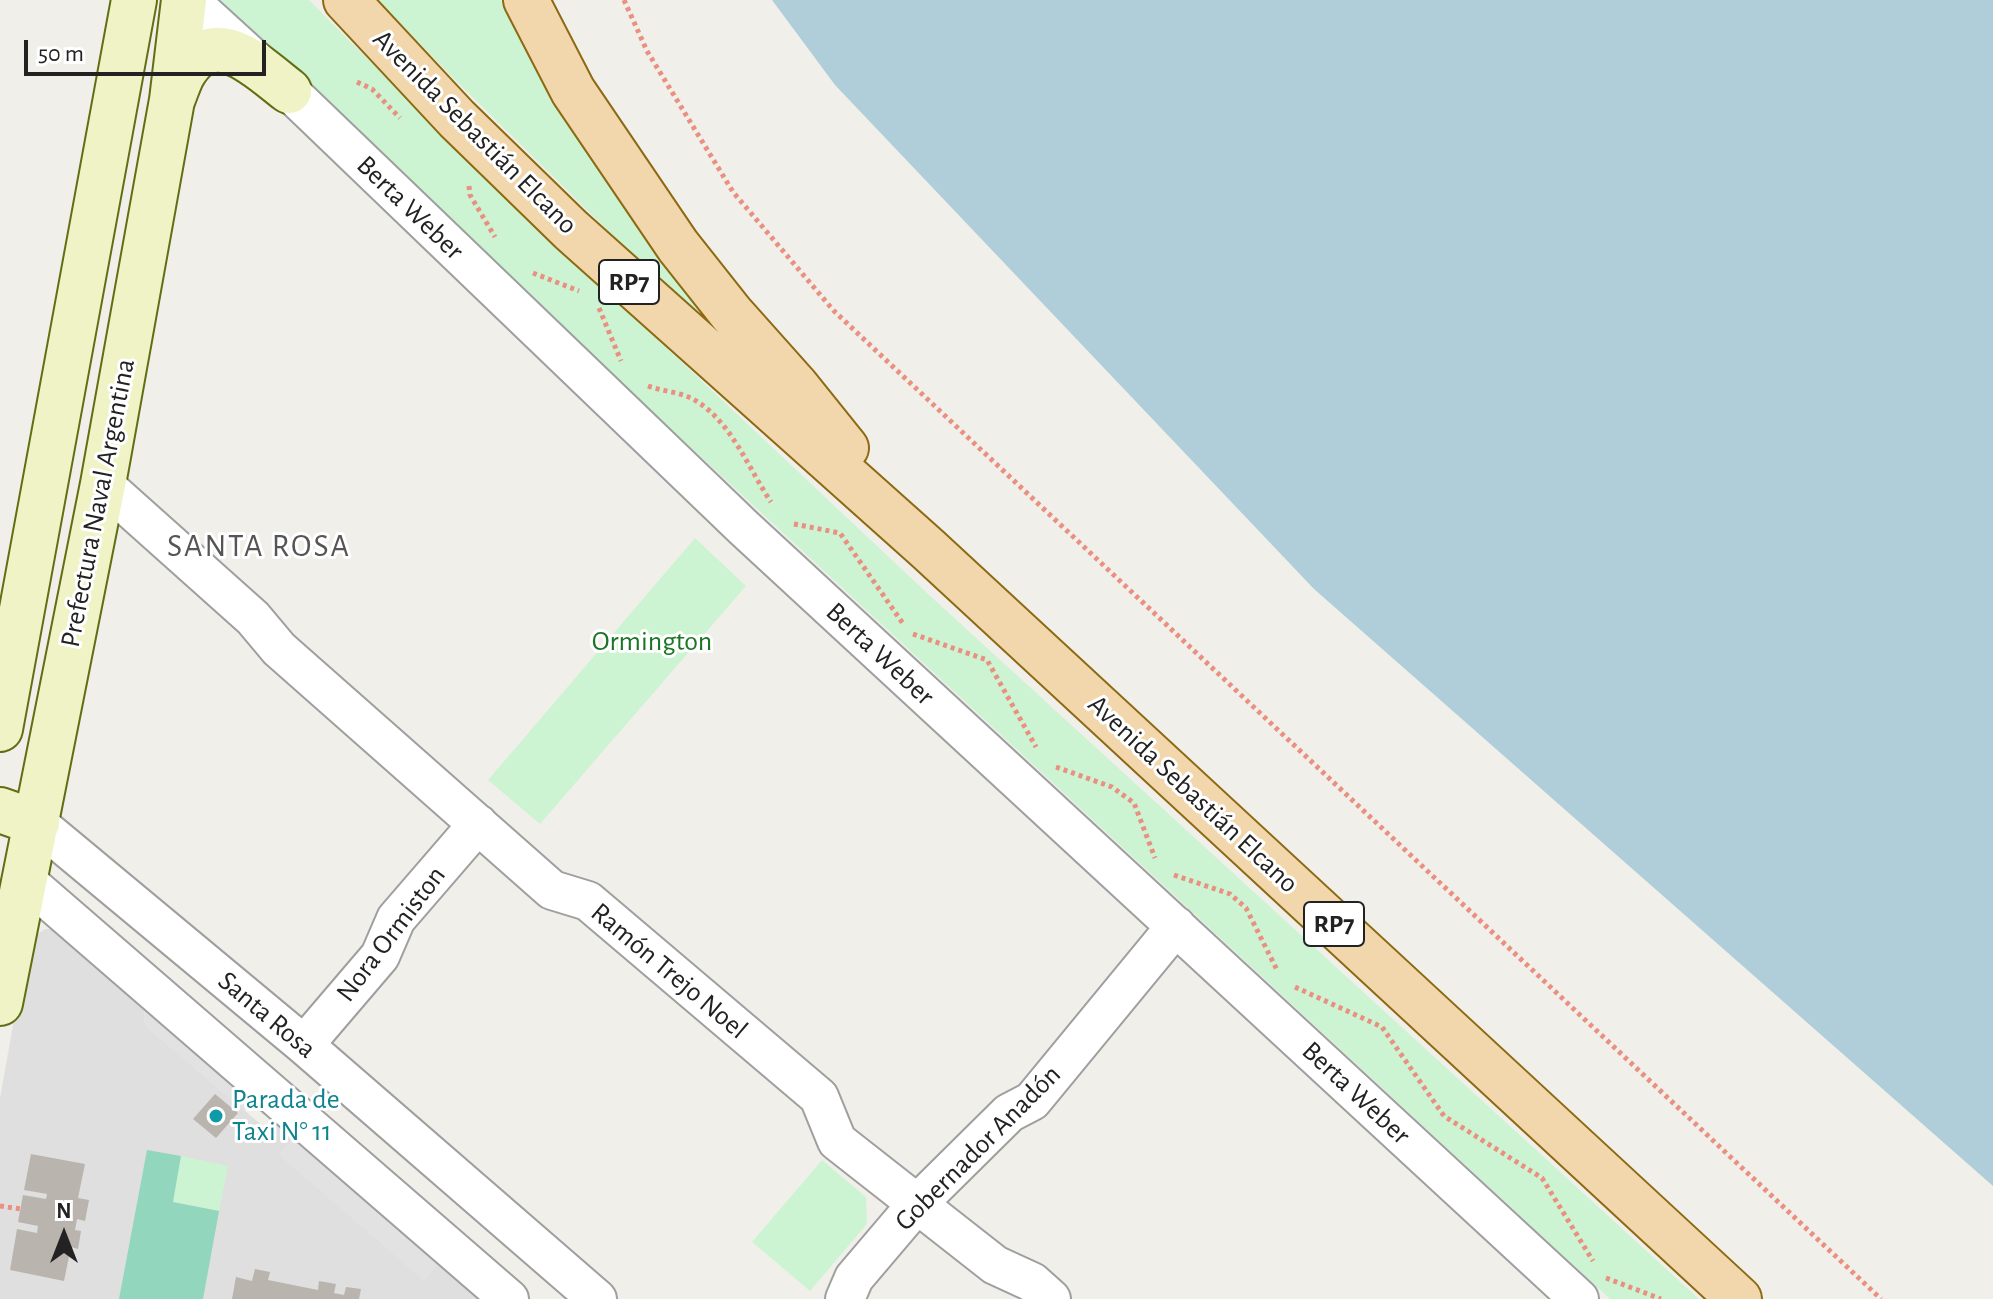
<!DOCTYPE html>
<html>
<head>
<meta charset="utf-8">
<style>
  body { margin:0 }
  #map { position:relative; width:1993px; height:1299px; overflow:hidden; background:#f1efea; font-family:"Alegreya Sans",sans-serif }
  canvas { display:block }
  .north { position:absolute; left:24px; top:1195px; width:80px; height:80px; -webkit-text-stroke:6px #fff; paint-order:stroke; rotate:0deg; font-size:22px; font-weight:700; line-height:32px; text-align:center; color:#222 }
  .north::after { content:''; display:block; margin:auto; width:28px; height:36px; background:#222; clip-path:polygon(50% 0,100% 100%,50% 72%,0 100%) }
  .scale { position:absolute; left:24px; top:40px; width:242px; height:36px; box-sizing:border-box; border:4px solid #222; border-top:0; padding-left:10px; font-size:24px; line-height:28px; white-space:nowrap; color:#222; -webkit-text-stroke:6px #fff; paint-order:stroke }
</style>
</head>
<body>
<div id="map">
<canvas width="1993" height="1299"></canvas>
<div class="north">N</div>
<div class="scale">50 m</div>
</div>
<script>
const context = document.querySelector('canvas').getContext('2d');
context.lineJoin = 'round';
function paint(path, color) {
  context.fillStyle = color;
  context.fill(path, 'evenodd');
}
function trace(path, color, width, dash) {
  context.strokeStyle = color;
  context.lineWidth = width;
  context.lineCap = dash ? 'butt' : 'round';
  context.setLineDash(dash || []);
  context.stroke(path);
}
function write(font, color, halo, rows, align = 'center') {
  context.font = font + ' "Alegreya Sans",sans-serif';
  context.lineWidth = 6;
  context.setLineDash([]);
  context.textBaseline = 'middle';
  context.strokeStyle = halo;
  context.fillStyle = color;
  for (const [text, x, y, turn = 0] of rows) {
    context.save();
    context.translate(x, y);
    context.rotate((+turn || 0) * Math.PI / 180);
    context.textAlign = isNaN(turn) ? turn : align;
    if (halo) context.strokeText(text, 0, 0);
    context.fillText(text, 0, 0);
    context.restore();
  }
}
paint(new Path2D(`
  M45,929H54L144,1005L145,1025L265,1128L274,1119L295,1136L280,1155L424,1280L440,1262L484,1299H0V1098L27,947L31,939Z`), '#dfdfdf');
paint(new Path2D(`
  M217,0H309L485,177L927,593L1699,1299H1610L225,16Z
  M378,0H501C561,121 644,229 723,338L720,341L453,78Z
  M695,538L746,586L540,824L488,780Z
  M181,1156L228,1166L219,1211L172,1202Z
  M822,1160L866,1197L867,1224L810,1291L752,1242Z`), '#cdf4d2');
paint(new Path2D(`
  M147,1150L181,1156L173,1202L219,1211L203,1299H119Z`), '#92d6be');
paint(new Path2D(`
  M144,1005L247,1095L245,1112L145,1025Z
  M295,1136L440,1262L424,1281L279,1155Z`), '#e2e2e2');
paint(new Path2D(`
  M772,0H1993V1186L1314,589L835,85Z`), '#b0ced9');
paint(new Path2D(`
  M215,1094L238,1113L216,1138L193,1119Z
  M31,1154L85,1164L78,1198L89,1200L85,1221L77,1219L75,1230L81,1231L78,1249L71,1247L64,1281L10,1270L17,1229L37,1233L38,1226L18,1222L23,1195L46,1199L47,1194L24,1190Z
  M255,1269L270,1272L268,1280L318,1290L319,1281L336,1284L334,1293L344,1295L346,1287L361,1289L359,1299H232L236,1277L252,1281Z`), '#bab4af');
const street = new Path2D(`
  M189,0L289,91L744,528L1579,1299
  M103,484L253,618L279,649L552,890L588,901L819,1097L837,1141L995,1265L1032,1282L1051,1299
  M37,823L304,1045L597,1299
  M23,878L509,1299
  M304,1045L380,956L396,919L478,824
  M845,1299L854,1278L916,1205L1009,1113L1032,1101L1176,926`);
const secondary = new Path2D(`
  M173,98C177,88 180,77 186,69C217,24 260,69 289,91
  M0,729L134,0
  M0,810L37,823
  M0,1003L103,484L172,100L184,0`);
const primary = new Path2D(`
  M346,0L457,119L571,230L928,549L1739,1299
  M526,0L573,91L678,246L731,313L797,387L846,448`);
trace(street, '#9f9f9f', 42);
trace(secondary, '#616e13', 48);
trace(primary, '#8d6912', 48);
trace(new Path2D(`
  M624,0L647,51L733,192L834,311L1881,1299
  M357,82L372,89L400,118
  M469,186L470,195L495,237
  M533,273L579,291
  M599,308L621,361
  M648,386C662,391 678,392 691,398C730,418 748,468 771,502
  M794,524L840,533L904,625
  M913,634L987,660L1036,747
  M1056,767L1112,787L1134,803L1155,858
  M1174,875L1230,894L1246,908L1277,970
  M1295,987L1382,1027L1444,1116L1542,1178L1593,1261
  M0,1206L21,1209
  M1606,1278L1661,1299`), '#ea9081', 5, [4, 4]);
trace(street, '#fff', 38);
trace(secondary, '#eff3c5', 44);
trace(primary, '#f2d7ad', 44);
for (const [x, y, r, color] of [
  [216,1116,8,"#0f9aa8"]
]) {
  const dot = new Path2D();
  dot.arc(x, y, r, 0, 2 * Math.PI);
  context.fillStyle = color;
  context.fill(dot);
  trace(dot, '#fff', 3);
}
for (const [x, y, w] of [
  [629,282,60],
  [1334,924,60]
]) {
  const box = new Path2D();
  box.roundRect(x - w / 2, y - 22, w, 44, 6);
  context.fillStyle = '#fff';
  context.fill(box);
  trace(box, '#222', 2);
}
write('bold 26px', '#222', null, [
  ["RP7",629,282],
  ["RP7",1334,924]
]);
write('28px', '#222', '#fff', [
  ["Avenida Sebastián Elcano",475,132,45],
  ["Berta Weber",410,208,44],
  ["Prefectura Naval Argentina",98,503,-79],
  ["Berta Weber",880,654,43],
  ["Avenida Sebastián Elcano",1193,794,43],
  ["Nora Ormiston",391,934,-53],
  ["Ramón Trejo Noel",669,971,40],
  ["Santa Rosa",267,1015,40],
  ["Berta Weber",1356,1093,43],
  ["Gobernador Anadón",978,1148,-45]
]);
write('28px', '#1a7525', '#fff', [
  ["Ormington",652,642]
]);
write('28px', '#0d838f', '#fff', [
  ["Parada de",232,1100],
  ["Taxi N° 11",232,1132]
], 'left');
context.letterSpacing = '2px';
write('32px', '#555', '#fff', [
  ["SANTA ROSA",259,546]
]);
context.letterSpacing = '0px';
</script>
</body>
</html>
